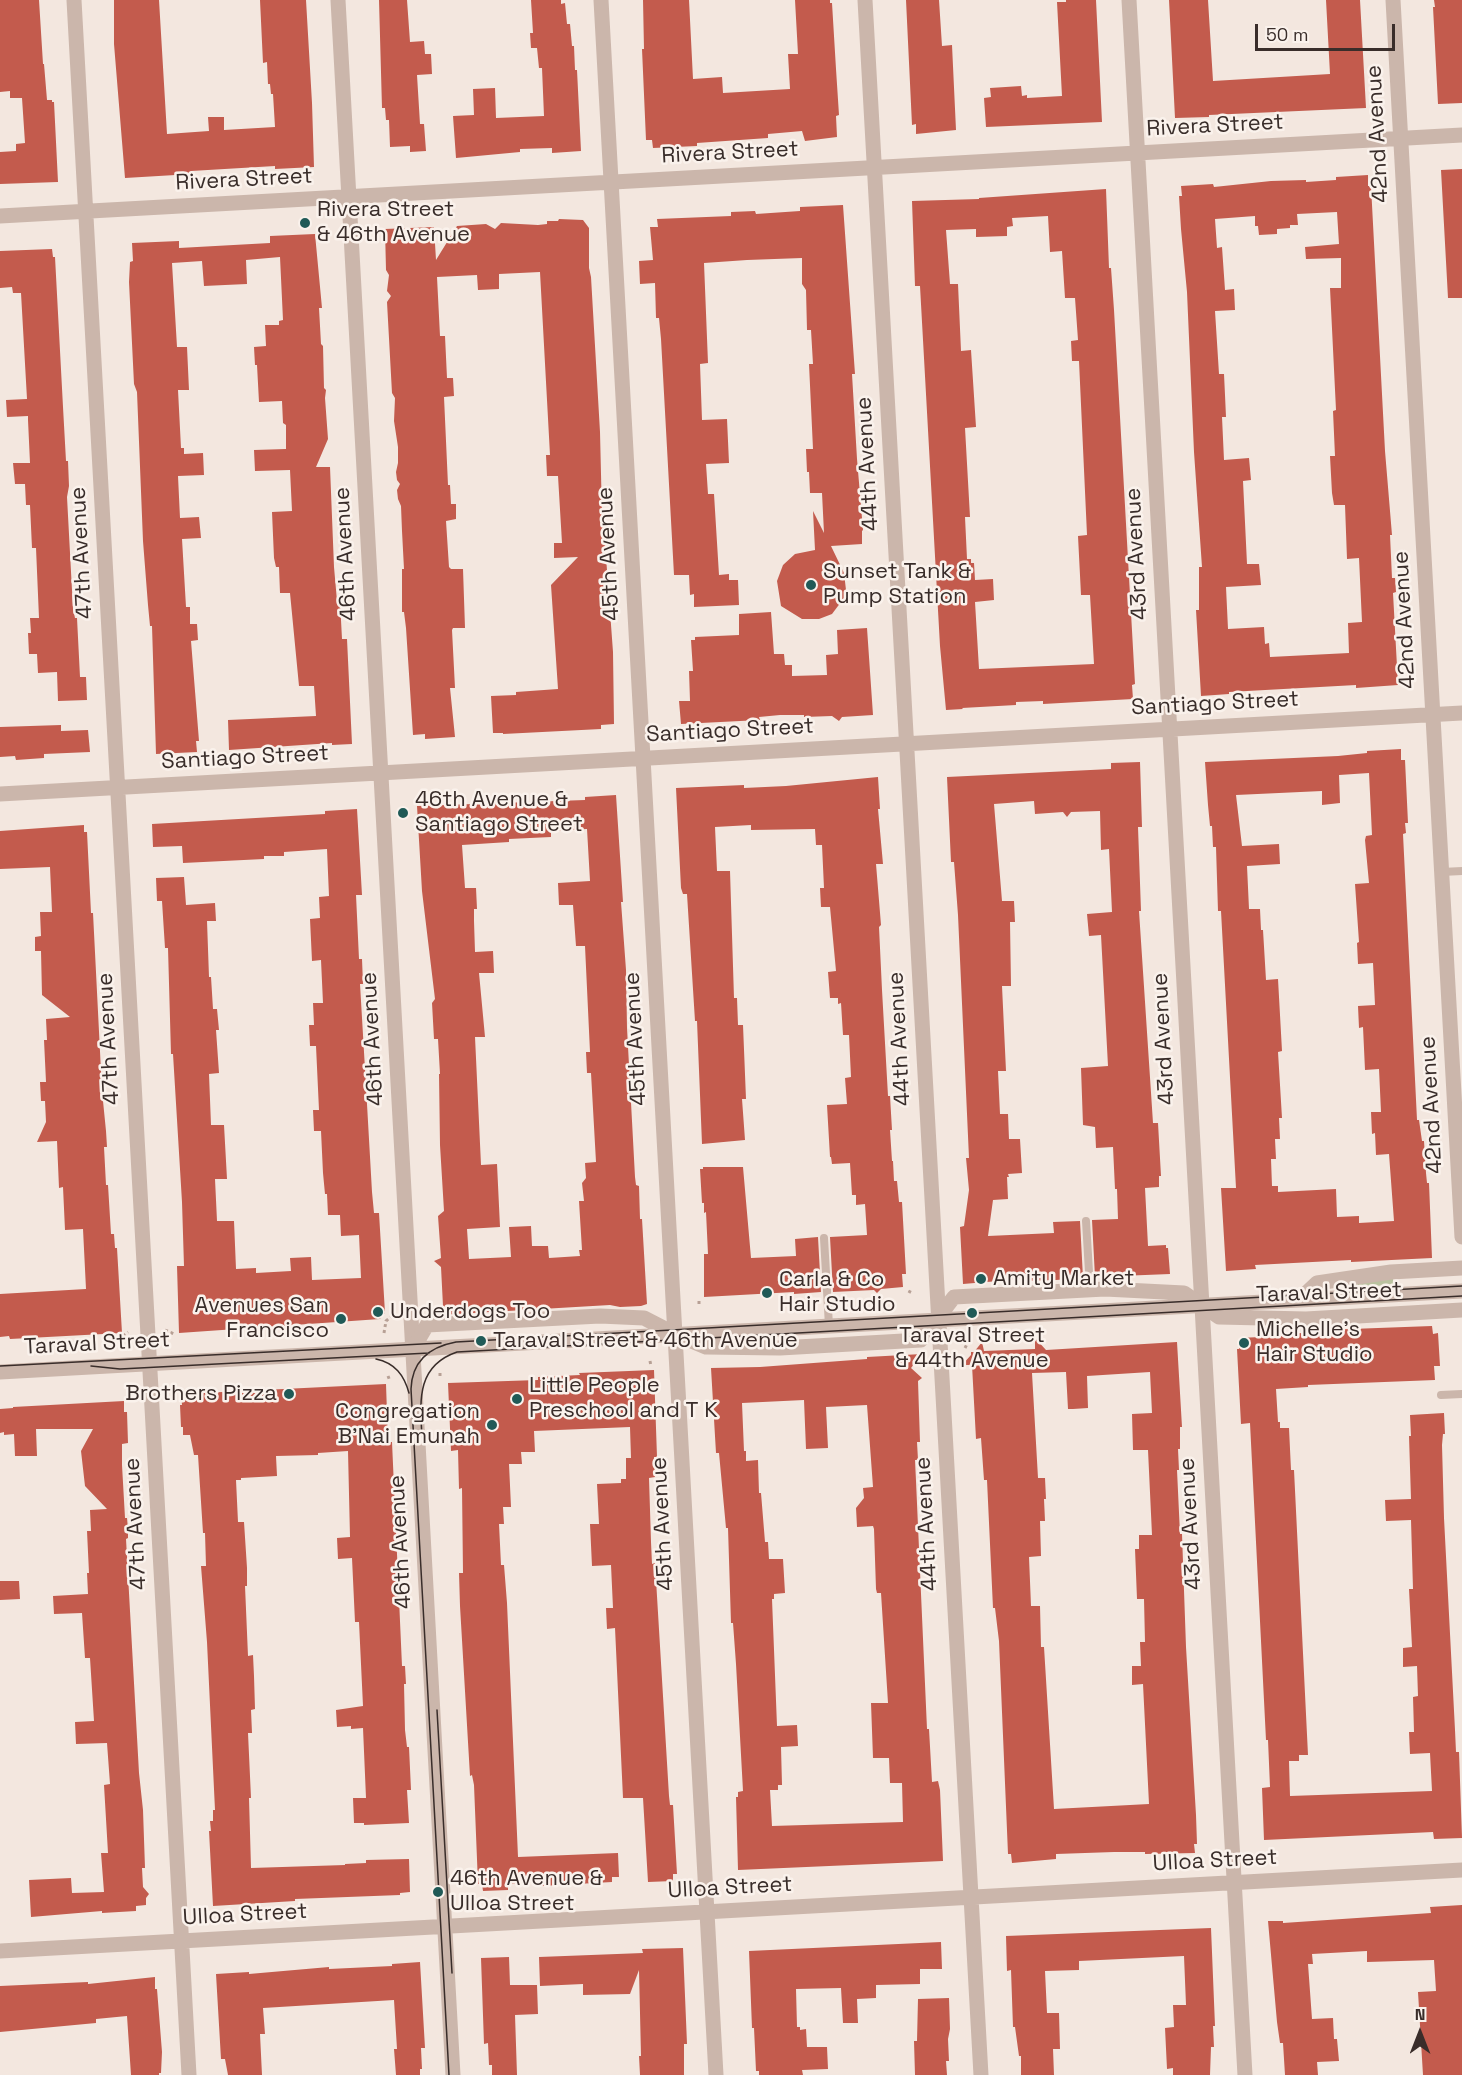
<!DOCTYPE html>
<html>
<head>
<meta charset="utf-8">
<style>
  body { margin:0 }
  #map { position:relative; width:1462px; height:2075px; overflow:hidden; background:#f3e7df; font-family:"Space Grotesk",sans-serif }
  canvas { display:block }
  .north { position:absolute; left:1390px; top:2003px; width:60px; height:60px; -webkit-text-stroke:4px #faf2ec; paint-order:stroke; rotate:0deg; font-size:16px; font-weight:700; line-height:24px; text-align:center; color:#392d2a }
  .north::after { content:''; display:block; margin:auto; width:21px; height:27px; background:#392d2a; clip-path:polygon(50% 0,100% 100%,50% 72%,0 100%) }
  .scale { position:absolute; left:1255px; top:24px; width:140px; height:27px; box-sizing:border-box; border:3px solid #392d2a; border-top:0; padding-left:8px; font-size:18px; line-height:21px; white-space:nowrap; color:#392d2a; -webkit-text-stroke:4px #faf2ec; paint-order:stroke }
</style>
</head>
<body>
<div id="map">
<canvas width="1462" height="2075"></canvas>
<div class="north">N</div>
<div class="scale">50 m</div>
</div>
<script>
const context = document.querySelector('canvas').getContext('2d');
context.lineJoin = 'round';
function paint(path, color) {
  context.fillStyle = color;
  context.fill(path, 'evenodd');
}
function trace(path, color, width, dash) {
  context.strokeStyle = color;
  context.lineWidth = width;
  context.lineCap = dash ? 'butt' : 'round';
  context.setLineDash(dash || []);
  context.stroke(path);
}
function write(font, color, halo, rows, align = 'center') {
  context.font = font + ' "Space Grotesk",sans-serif';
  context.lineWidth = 5;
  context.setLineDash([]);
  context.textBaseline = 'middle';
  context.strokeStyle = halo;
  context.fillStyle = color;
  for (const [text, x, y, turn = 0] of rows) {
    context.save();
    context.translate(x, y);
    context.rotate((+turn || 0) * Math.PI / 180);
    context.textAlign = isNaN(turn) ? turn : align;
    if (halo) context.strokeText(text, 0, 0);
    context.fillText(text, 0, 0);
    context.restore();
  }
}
paint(new Path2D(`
  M1393,1277V1285L1352,1287V1284Z`), '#bac29f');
paint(new Path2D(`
  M0,0H39L43,64H44L47,100H52V102H54L58,182L0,184V152L16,151V144L25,143L22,98H10V91L0,92Z
  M114,0H159L167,134L209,131L208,117H224V130L275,127L273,94H271L270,84H268L267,62L263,63L260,0H306L312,103L314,167L275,169V166L191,171L192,174L125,178L114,44Z
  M379,0H407L410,42L424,41L425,54H431L432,74L417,75L420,124H424L426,151L410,152V146L390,147L389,120H386L385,108H382Z
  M531,0H561V4L565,3L567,24H570L572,46H574L575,70H577L581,151L552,153V148L520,149V152L456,158L453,116L474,115L473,89L495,88L496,118L544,116L542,68H539L537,48H531L530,33H533Z
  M643,0H689L693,79L722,77L723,93L790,89L788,54H798L795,0H830V3H832L836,69L839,115L836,116L837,137L805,141L802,131L768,134V138L697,143V146L653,148L652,140H646L642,49H644Z
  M906,0H939L942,46L952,45L956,130L916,134V124L912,125Z
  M1066,0H1096L1102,122L986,127L984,98L991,97L990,88L1021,86L1022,96L1027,95V98L1062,96L1057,2H1066Z
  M1169,0H1208L1213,81L1330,74L1326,0H1360L1366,108L1209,115V117L1175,118Z
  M1434,0H1462V103L1438,104L1433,7H1435Z
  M1462,169V298H1448L1441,170Z
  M1368,175V186H1371L1385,451L1392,535H1390L1392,578H1395L1396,592L1393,593L1398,685L1356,688V685L1229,692V694L1201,696L1196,610H1199V567H1202L1194,452L1187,292L1181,229L1179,196H1182L1181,186L1213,184L1214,187L1271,181L1306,180V182L1336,180V177ZM1337,212L1339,244L1305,247L1306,259L1341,258V288H1330L1336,410L1333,411L1335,456H1330L1332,493L1334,505H1345L1347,559L1359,558L1362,622L1348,623L1349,653L1270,657L1269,643L1265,644L1264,627L1228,629L1226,587L1261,585L1259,564H1247L1243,481L1251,480L1249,458L1224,460L1222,417H1226L1225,395L1224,374H1219L1215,311L1235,310L1234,289L1225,290L1222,247L1217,248L1215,219L1255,216V226H1258L1259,235L1277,234V229L1290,228V225H1298L1297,214Z
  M1106,189L1109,268H1111L1114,310L1135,684L1132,685L1133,699L1043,704V701L1016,702V705L962,708L963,709L946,710L940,646L920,286H915L912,201L979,199V198ZM1048,216L1050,252L1062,251L1065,298H1075L1078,340L1071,341L1072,361H1079L1087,535L1078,536L1081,595H1090L1094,664L979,669L975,602L994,600L993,579L975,580L974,563H971V559H967L965,517H970L965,428L976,427L971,350L961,351L958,284H950L946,230L976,229V237L1007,236V227L1013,226L1012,218Z
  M843,205L855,374H852L857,459L863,530L862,531V544L831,546L844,573L846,590L844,598L832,614L819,619H802L781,606L777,581L783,565L795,554L815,550L813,511L824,533L822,493H810L809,472H807L806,449H813L809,364H813L811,330H807L806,290L802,284V258L747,260L704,263L708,363L700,364L702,420L727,419L729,463L706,464L708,494H714L719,575L729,574V580H738L739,605L694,607V594L690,595L689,575H674L661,339L659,318H656L655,283L640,284L639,261L653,260L650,227H658L657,219L731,216V212L755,211L756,214L800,211V207Z
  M559,219L583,220L589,228V268L591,277L600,432L602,516H603L613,652L614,724L601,725V729L503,734V733H493L491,696L516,695V692L558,689L551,585L578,557L554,558V543H562L558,476H547L546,455H550L540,272L499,274V289L478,290L477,275L437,277L440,336H445L447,378H453L454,396L444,397L448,485H450L451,504H456V519L446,521L449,567L451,569H463L465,628H453L452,630L455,688H450L455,737L425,739V734L413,735L406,628L404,612H402V569H404L402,531L401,506L398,499L397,490L400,484L397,480L396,472L398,463V447L394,421L395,398L392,393L387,302L391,296L387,291L389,275L386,270L385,229L434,227L436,260L457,226L486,224L495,229L501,223L538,225L547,224V221H558Z
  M315,234L322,308H319L321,344L323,346L324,388L326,390L325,398L328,439L316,467H330L334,567L337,601H340L342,639H347L352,744L332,745V743L229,750L228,720L316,716L314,686H299L290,593H280L279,567H276L274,558L272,512L292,511L290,470L255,471L254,450L286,449V425L283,423L282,401L259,402L257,365H255L254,347L266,346L265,325H279V321L283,320L280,257L246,260L247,284L225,285L204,286L202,261L172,263L177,347H187L189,390H178L181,448H184V454L203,453L204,475L178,476L180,518L199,517L201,538L182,539L186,607H190V624H197L198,640L191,641L199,741H196L197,752L156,754L152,626H150L148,605L143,541L137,392L134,384L129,282L130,262L133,261L132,243L179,241V248L270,243V236Z
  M52,249L53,257H55L63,407L66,461H68L69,486L67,497L73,609L75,618H77L80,677H86L87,700L58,701L57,672L38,673L37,654H29L28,633H31L30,618H39L36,548H32L30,505H26L25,484H15L13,463H30L28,420V416L7,417L6,400L27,399L21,293H13L12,287L0,288V251Z
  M771,612L774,654H784L785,665H792V676L827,675L826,655L838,654L837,630L867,628L873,715L842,717L839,721L832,716L804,717V715H780L759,717L760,720L681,724L679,701H690L689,671H693L691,640H695V637L739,635V614Z
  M61,725V731L88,730L90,752L44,754V758L16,760L15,756L0,757V727Z
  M1401,749V760H1405L1408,823H1405L1406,833L1403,834L1417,1120H1419L1422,1141H1424L1426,1173L1427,1183H1429L1432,1258L1351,1262V1260L1255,1265L1256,1269L1226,1271L1221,1188H1236L1221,911H1218L1216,847H1213L1212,826H1210L1208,805L1205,762L1338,756L1367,753V751ZM1369,773L1372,835L1366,836L1365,840L1369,883L1355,884L1359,942L1357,943L1358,964L1373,963L1375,1005L1358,1006L1359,1028L1363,1027L1365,1070L1379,1069L1381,1112H1371L1372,1134L1375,1133L1376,1155L1389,1154L1394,1221L1359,1223V1216L1337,1217L1336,1189L1278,1192V1186H1272L1271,1159H1276L1275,1139H1280L1279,1118H1282L1278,1052L1282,1051L1278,979L1266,980L1263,930H1261L1260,909H1249L1247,866L1280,864L1279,844L1242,846L1236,795L1322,791V805L1340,803L1339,775Z
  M1140,762L1142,827H1138L1141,911H1139L1153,1123H1158L1161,1176H1159V1187L1145,1188L1148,1246L1166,1245V1248H1168L1170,1274L1095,1277L1092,1220L1118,1219L1117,1189H1115L1113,1147L1096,1148L1095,1127L1083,1125L1081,1068L1108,1066L1101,935L1089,936L1087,914L1112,912L1109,849L1101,850L1100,811L1071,812L1067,817L1063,812L1035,814L1034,801L994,804L1002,901H1014L1015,922H1010L1011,986H1002L1006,1071H998L1000,1114H1008L1009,1139H1020L1022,1173L1008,1174L1009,1177H1007L1008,1199L993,1200L988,1236L1054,1233L1053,1222L1080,1221L1083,1278L1056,1280L1022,1281V1279L963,1284L960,1227L964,1226L969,1190L966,1158H969L958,915L954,862H951L947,777L1111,769V763Z
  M878,777L880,809H878L883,864H876L881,925L879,927L882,990L888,1096H890L892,1130H890L892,1161H893L894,1181H897L899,1202H902L906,1274H902L903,1287L881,1289L877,1293L874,1290L833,1292L830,1237L867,1235L865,1204L856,1205V1195H852L850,1163L832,1164L831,1157H830L827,1105L847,1104L845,1078L851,1077L849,1035H843L841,1003L838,1004V998H830L828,972L836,971L830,907H821L820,888H824L822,845H816L815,829L751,830V825L715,827L717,871H730L734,998H737L738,1025H743L746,1099H742L745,1140L702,1144L697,1021H695L687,894H683L681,888L676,788L744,785V788L786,786Z
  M616,795L623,902H621L626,970L627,1028L635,1177L636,1185L639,1186L640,1219H642L647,1304L641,1306L620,1307L610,1305L439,1315L443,1306L441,1267L434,1261L441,1258L438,1216L444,1211L440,1145L439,1074H440L438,1039H434L432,1003L435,999L422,891L417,806L585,800V797ZM587,829L590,881L558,883L559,905H573L576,946H585L590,1052H586L587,1073H591L596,1162L585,1163L586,1178L582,1183L584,1201H579L582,1250H579L580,1256L549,1258L548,1246H532L531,1226L509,1227L511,1257L469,1259L467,1229L500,1227L497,1164L481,1165L475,1037H485L479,973H494L493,951L475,952L474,921V909H477L476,888H465L462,845L509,842V839L551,837V831Z
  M357,809L362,895H356L359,959H362L363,984H360L365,1069L372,1192L374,1213H379L385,1313L380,1319L179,1333L177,1266H184L182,1202L173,1054H171L168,948H165L162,901H157L156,878L184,877L186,905L215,903L216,921H207L209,977H211L213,1009H217L219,1030H216L219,1073L209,1074L211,1125H224L227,1179H215L217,1221H234L236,1269L256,1268V1273L291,1271L290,1258L311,1257L312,1280L361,1278L359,1235L341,1236L340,1215H328L327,1194H325L323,1173L321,1131H314L313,1110H319L316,1046H310L309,1025H314L313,1003H323L321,960L312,961L310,919L320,918L319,897L329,896L327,849L284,852V856H264V859L183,863L182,846L153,847L152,824L325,814V811Z
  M84,825V832H87L91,913H93L102,1091L106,1131L107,1147H104L106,1185H108L111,1234H114L115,1248H117L122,1333L10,1339L9,1336L0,1337V1294L86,1289L83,1229L65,1230L63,1187L59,1188L57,1141L37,1142L46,1122L45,1101H41L40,1082H46L44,1040H47L46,1019L70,1017L42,995L41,951H35V937L41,936L40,912H52L50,867L0,869V831Z
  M703,1167H743L751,1258L796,1256L795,1239L818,1237L821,1292L794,1294V1292L704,1297V1254H708L706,1212L704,1213V1203H702L700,1169H703Z
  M1432,1326L1433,1334L1438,1333L1440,1366H1434L1435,1380L1308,1385V1387L1276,1389L1278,1422H1280V1428H1289L1291,1470H1294L1308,1755H1299V1761H1289L1290,1796L1432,1791L1430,1753L1410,1754L1409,1732H1414L1413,1697L1418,1696L1417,1666L1403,1667V1648L1412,1647L1409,1589H1413L1411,1520L1386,1521L1385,1500L1411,1499L1409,1436H1411L1410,1415L1444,1413L1445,1434H1443L1442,1445L1444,1518L1455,1730L1456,1752H1459L1462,1838L1434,1839L1433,1832L1264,1840L1262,1788L1270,1787L1268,1740H1266L1250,1423L1241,1424L1237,1349H1239V1338L1282,1336V1334L1324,1332V1330Z
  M1035,1338L1046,1350L1177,1342L1182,1427H1180V1449H1178L1179,1470H1177L1180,1534H1182L1186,1647L1196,1815L1197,1844H1194L1195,1853L1145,1854V1852H1114L1056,1854V1859L1012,1863L1011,1854H1008L999,1641L995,1608H993L987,1480H984L981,1438L976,1439L972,1365H962L971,1355V1352H974L982,1342L984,1351L1035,1349ZM1066,1372L1068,1409H1073L1088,1408L1087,1376L1150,1372L1152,1413L1132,1414L1133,1450H1148L1152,1535H1139V1549H1135L1137,1599H1144L1145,1642H1140L1141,1666H1132V1685L1143,1684L1149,1804L1054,1809L1044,1647H1041L1040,1606H1031L1029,1557L1041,1556L1040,1521H1045L1044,1499H1046L1045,1478H1038L1032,1373Z
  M922,1354L911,1368L922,1378L918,1381L920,1442H917L918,1460H915L916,1481L927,1729H929L932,1782L938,1781L940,1790L943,1861L738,1870L736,1797H738V1792L743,1791L736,1664L733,1623H731L728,1528H726L719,1453H716L711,1368L760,1367L867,1359V1357ZM804,1400L806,1449L828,1448L826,1407L867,1405L873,1487L863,1488L864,1498L856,1508L857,1527L873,1526L874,1529L876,1589L877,1593H881L888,1703H871L873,1758H889L890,1783H902L903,1822L772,1826L770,1790H778V1785H782L781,1747L798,1746L797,1725L777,1726L772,1599H774V1594L785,1593L783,1559H769L768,1542H765L761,1493H759L758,1460L746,1461V1451H744L742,1403Z
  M654,1370L657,1457H654L655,1477L649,1478L651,1542L652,1564L655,1563L669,1796L670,1805H673L677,1874H673V1881L648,1882L643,1798H623L615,1628L607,1629L606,1608H613L611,1565L592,1566L590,1524H599L597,1484L621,1483V1479H626V1458H631L630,1427L534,1431L535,1452H521L522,1464H509L511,1507H503L504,1524H499L501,1565H504L507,1603L518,1857L618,1853L619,1877H612V1882L542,1886V1882L508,1884V1890L483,1891L482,1884H478L474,1785L472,1775L470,1776L460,1606L459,1573H463L462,1488L459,1489L458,1450L451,1451L448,1383L538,1380V1377L580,1375L579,1373Z
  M386,1384L388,1442H392L402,1666H405L406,1684H404L405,1730L407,1747H409L411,1790H407L409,1823L364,1825V1823H354L353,1798H366L363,1728L351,1729V1726L337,1727L336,1710L363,1706L359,1622H355L352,1558L338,1559L337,1538L350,1537L348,1451L318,1453V1455L276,1456L277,1476L241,1478V1480H236L238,1522H244L247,1568V1586H245L248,1656L253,1655L254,1676L255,1709L251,1710L252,1733H248L251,1798H249L251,1868L345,1865V1864L366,1863V1860L409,1859L410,1892L400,1893V1895L295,1899V1901L213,1906L209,1831H211L210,1821H213V1810H215L207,1642L201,1566H206L205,1533H203L198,1455H194L190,1435H183V1427H181L180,1405H182L181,1394Z
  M124,1401V1412H127L128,1443L122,1444V1465L125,1518H127L128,1529V1538L126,1539L139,1773L143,1810L145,1868H142L143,1887L149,1894L146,1898V1905L136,1906V1911L102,1913V1911L31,1917L29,1880L71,1878L72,1893L104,1892L101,1853H108L104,1785L110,1784L107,1743L76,1744L75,1722L94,1721L90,1658H85L82,1613L54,1614L53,1596L88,1594L87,1573H89L87,1531H91L90,1510L107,1509L85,1486L81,1451L93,1429H36L37,1456H15L14,1434L4,1435V1432L0,1433V1409L13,1408V1407Z
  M0,1581H19L20,1599L0,1600Z
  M1462,1905V2075H1423L1418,1992L1436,1991L1434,1960L1367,1962V1951L1312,1954L1313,1964H1308L1312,2019L1333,2018L1334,2039H1337L1339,2061L1317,2062L1318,2075H1285L1283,2043H1280L1277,2022L1268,1921H1283V1923L1431,1913L1430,1907Z
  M1211,1928L1215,2026H1213L1214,2047H1211L1210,2075H1173V2068L1167,2069L1165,2028L1174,2027L1173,2005H1186L1184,1956L1079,1961V1970L1045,1971L1047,2013H1059L1060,2049H1053L1054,2075H1021V2056H1019L1015,2027H1013L1011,1970L1007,1971L1006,1936Z
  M941,1942L942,1969H920V1984L876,1985V1998L857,1999L858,2023H843L841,1988L796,1989L797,2027H800V2030L806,2029L807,2047H827L828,2069L802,2070L803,2075H759V2071H756L754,2028H752L749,1951Z
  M683,1948L687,2044H684V2075H640L639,2056H641L639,1970L630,1994L583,1995V1984L540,1986L539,1957L643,1953L642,1949Z
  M509,1957L510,1985H537L538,2014L515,2015L517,2075H492V2065H489L488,2043L484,2044L481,1958Z
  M420,1962L425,2048H421L422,2069H420V2075H396L394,2049H397L394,2000L263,2008L265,2034H260L262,2075H228L225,2059H221L216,1974L249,1972V1974L329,1967V1969L392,1966V1964Z
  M155,1977V1989H157L162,2052L161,2073H159V2075H131L127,2016L96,2019V2023L0,2032V1986L88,1982V1984Z
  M949,1998L950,2029L948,2039L949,2061H946L947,2075H915L914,2041H917L918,1999Z`), '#c35b4d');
trace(new Path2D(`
  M909,1293L911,1289
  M699,1301V1304
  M165,1330L174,1334
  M384,1333L386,1321L392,1316
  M123,1336L128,1332
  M965,1348L967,1344
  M650,1361L651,1366
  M440,1373V1378
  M388,1376L390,1381`), '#b7a095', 3, [3, 3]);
trace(new Path2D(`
  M1442,872L1462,871
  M1086,1221L1090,1289
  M824,1238L829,1326
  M1441,1395L1462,1394`), '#cbb6ab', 8);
trace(new Path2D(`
  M74,0L189,2075
  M338,0L453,2075
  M601,0L716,2075
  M865,0L981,2075
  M1129,0L1245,2075
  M1393,0L1462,1237
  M0,216L1462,135
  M0,794L1462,713
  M0,1951L1462,1870`), '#cbb6ab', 15);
trace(new Path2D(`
  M1299,1300L1317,1283L1391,1272L1462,1268
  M413,1349L427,1325L600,1316L644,1318L675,1334L706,1347L780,1348L921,1340L954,1297L1105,1289L1184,1293L1219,1317L1306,1319L1462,1310
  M0,1372L1462,1291`), '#cbb6ab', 15);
trace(new Path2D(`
  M376,1359C395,1363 404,1375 409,1393
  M0,1366L441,1343
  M91,1366L120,1369L429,1353
  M422,1437C420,1401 416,1366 457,1352L1462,1296
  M437,1710L452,1973
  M449,2075L411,1389C412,1361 429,1347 456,1342L1462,1286`), '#392d2a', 1.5);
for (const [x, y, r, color] of [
  [305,223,6,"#205a57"],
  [811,585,6,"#205a57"],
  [403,813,6,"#205a57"],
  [981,1279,6,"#205a57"],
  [767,1293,6,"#205a57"],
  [378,1312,6,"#205a57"],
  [972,1313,6,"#205a57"],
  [341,1319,6,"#205a57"],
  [481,1341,6,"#205a57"],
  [1244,1343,6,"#205a57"],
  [289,1394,6,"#205a57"],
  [517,1399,6,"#205a57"],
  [492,1425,6,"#205a57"],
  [438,1892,6,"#205a57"]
]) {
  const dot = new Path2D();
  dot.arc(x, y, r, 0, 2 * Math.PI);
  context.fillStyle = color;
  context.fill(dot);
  trace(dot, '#faf2ec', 2);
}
write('22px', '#392d2a', '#faf2ec', [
  ["Rivera Street",1215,126,-3],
  ["42nd Avenue",1378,134,-93],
  ["Rivera Street",730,153,-3],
  ["Rivera Street",244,180,-3],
  ["44th Avenue",868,464,-93],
  ["47th Avenue",82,553,-93],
  ["46th Avenue",346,554,-93],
  ["45th Avenue",609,554,-93],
  ["43rd Avenue",1137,554,-93],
  ["42nd Avenue",1405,620,-93],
  ["Santiago Street",1215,704,-3],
  ["Santiago Street",730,731,-3],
  ["Santiago Street",245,758,-3],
  ["47th Avenue",109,1039,-93],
  ["46th Avenue",373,1039,-93],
  ["45th Avenue",636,1039,-93],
  ["44th Avenue",900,1039,-93],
  ["43rd Avenue",1164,1039,-93],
  ["42nd Avenue",1432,1105,-93],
  ["Taraval Street",1329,1293,-2],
  ["Taraval Street",97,1344,-3],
  ["47th Avenue",136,1524,-93],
  ["45th Avenue",663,1524,-93],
  ["44th Avenue",927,1524,-93],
  ["43rd Avenue",1191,1524,-93],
  ["46th Avenue",401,1542,-93],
  ["Ulloa Street",1215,1861,-3],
  ["Ulloa Street",730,1888,-3],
  ["Ulloa Street",245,1915,-3]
]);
write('22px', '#392d2a', '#faf2ec', [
  ["Rivera Street",317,210],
  ["& 46th Avenue",317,235],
  ["Sunset Tank &",823,572],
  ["Pump Station",823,597],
  ["46th Avenue &",415,800],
  ["Santiago Street",415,825],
  ["Amity Market",993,1279],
  ["Carla & Co",779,1280],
  ["Hair Studio",779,1305],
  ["Avenues San",329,1306,"right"],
  ["Francisco",329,1331,"right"],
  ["Underdogs Too",390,1312],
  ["Michelle's",1256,1330],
  ["Hair Studio",1256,1355],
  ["Taraval Street",972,1336,"center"],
  ["& 44th Avenue",972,1361,"center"],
  ["Taraval Street & 46th Avenue",493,1341],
  ["Little People",529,1386],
  ["Preschool and T K",529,1411],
  ["Brothers Pizza",277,1394,"right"],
  ["Congregation",480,1412,"right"],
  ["B'Nai Emunah",480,1437,"right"],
  ["46th Avenue &",450,1879],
  ["Ulloa Street",450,1904]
], 'left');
</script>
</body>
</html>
